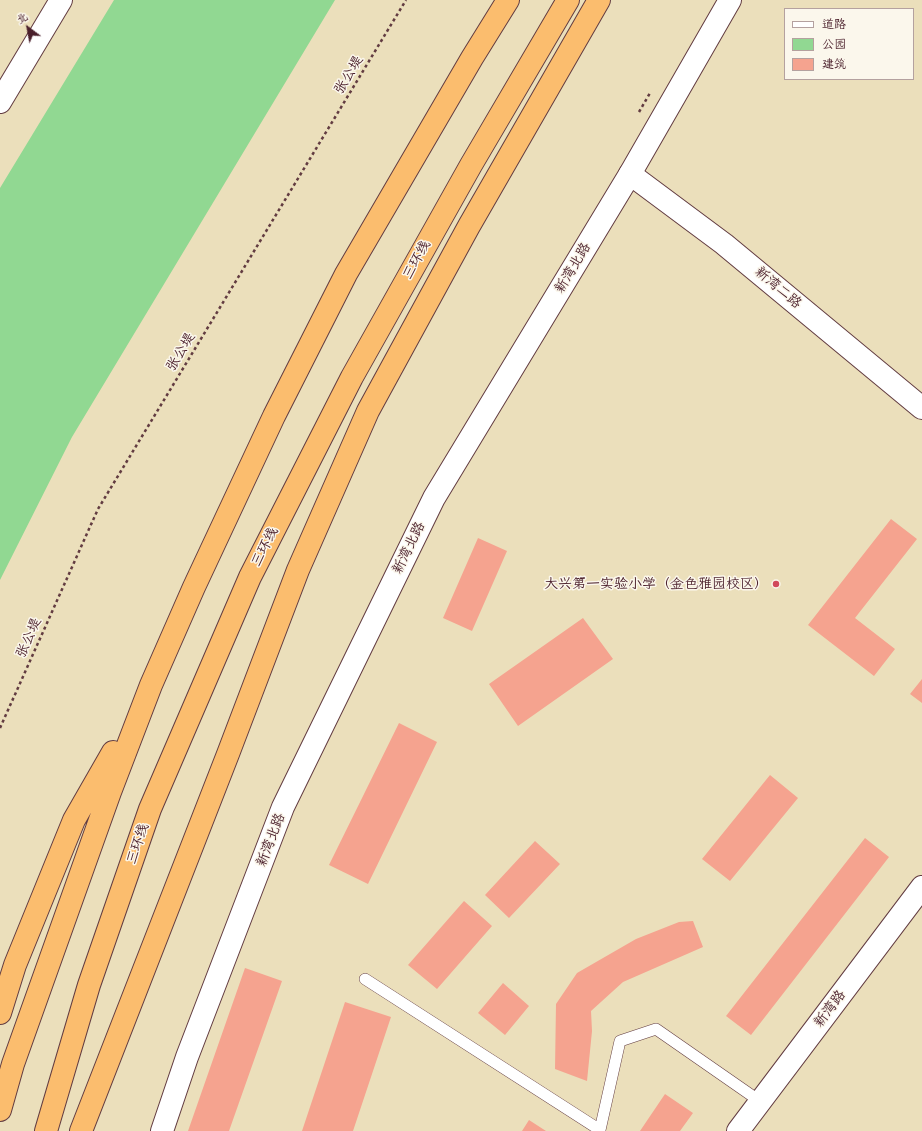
<!DOCTYPE html>
<html>
<head>
<meta charset="utf-8">
<style>
  body { margin:0 }
  #map { position:relative; width:922px; height:1131px; overflow:hidden; background:#ebdfbb; font-family:Caveat,"LXGW WenKai TC",sans-serif }
  canvas { display:block }
  .legend { position:absolute; left:784px; top:8px; width:130px; height:72px; box-sizing:border-box; background:#fbf7ec; border:1px solid #b4a19f; margin:0; padding:5px 7px; list-style:none; font-size:12px; color:#4a1f2b }
  .legend li { display:flex; align-items:center; gap:8px; height:20px }
  .legend b { width:20px; border:1px solid #b4a19f }
  .north { position:absolute; left:8px; top:8px; width:40px; height:40px; -webkit-text-stroke:3px #fbf7ec; paint-order:stroke; rotate:328deg; font-size:11px; font-weight:700; line-height:16px; text-align:center; color:#4a1f2b }
  .north::after { content:''; display:block; margin:auto; width:14px; height:18px; background:#4a1f2b; clip-path:polygon(50% 0,100% 100%,50% 72%,0 100%) }
</style>
</head>
<body>
<div id="map">
<canvas width="922" height="1131"></canvas>
<ul class="legend">
<li><b style="height:5px;background:#fff"></b>道路</li>
<li><b style="height:11px;background:#91d892"></b>公园</li>
<li><b style="height:11px;background:#f5a38f"></b>建筑</li>
</ul>
<div class="north">北</div>
</div>
<script>
const context = document.querySelector('canvas').getContext('2d');
context.lineJoin = 'round';
function paint(path, color) {
  context.fillStyle = color;
  context.fill(path, 'evenodd');
}
function trace(path, color, width, dash) {
  context.strokeStyle = color;
  context.lineWidth = width;
  context.lineCap = dash ? 'butt' : 'round';
  context.setLineDash(dash || []);
  context.stroke(path);
}
function write(font, color, halo, rows, align = 'center') {
  context.font = font + ' Caveat,"LXGW WenKai TC",sans-serif';
  context.lineWidth = 3;
  context.setLineDash([]);
  context.textBaseline = 'middle';
  context.strokeStyle = halo;
  context.fillStyle = color;
  for (const [text, x, y, turn = 0] of rows) {
    context.save();
    context.translate(x, y);
    context.rotate((+turn || 0) * Math.PI / 180);
    context.textAlign = isNaN(turn) ? turn : align;
    if (halo) context.strokeText(text, 0, 0);
    context.fillText(text, 0, 0);
    context.restore();
  }
}
paint(new Path2D(`
  M114,0H335L72,437L0,580V188Z`), '#91d892');
paint(new Path2D(`
  M891,519L917,539L855,618L895,649L874,676L808,625Z
  M478,538L507,551L472,631L443,618Z
  M583,618L613,659L518,726L489,684Z
  M922,679V703L910,694Z
  M399,723L437,742L368,884L329,865Z
  M770,775L798,798L730,881L702,859Z
  M865,838L889,857L751,1035L726,1016Z
  M535,841L560,864L509,918L485,895Z
  M464,901L492,926L437,989L408,965Z
  M693,921L703,947L623,982L591,1011L592,1031L587,1081L555,1069L556,1004L577,973L636,939L679,922Z
  M245,968L282,981L229,1131H188Z
  M503,983L529,1006L505,1035L478,1013Z
  M345,1002L391,1017L353,1131H302Z
  M665,1094L693,1113L680,1131H640Z
  M529,1120L546,1131H522Z`), '#f5a38f');
const service = new Path2D(`
  M365,979L600,1130L620,1041L656,1029L761,1102`);
const minor = new Path2D(`
  M162,1131L187,1057L283,807L434,498L630,174L730,0
  M738,1131L922,887`);
const tertiary = new Path2D(`
  M0,102L61,0
  M630,174L724,244L922,408`);
const trunk = new Path2D(`
  M0,1013L15,965L74,820L113,752
  M0,1110L13,1064L110,792L151,685L194,587L274,416L346,274L472,58L508,0
  M46,1131L89,985L150,809L250,577L352,377L471,165L568,0
  M81,1131L228,754L298,570L368,411L469,226L599,0`);
trace(service, '#623c41', 12);
trace(minor, '#623c41', 24);
trace(tertiary, '#623c41', 24);
trace(trunk, '#623c41', 24);
trace(new Path2D(`
  M639,112L650,93
  M0,728L98,509L406,0`), '#623c41', 2.5, [3, 3]);
trace(service, '#fff', 11);
trace(minor, '#fff', 22);
trace(tertiary, '#fff', 22);
trace(trunk, '#fbbd6e', 22);
for (const [x, y, r, color] of [
  [776,584,4,"#d1495b"]
]) {
  const dot = new Path2D();
  dot.arc(x, y, r, 0, 2 * Math.PI);
  context.fillStyle = color;
  context.fill(dot);
  trace(dot, '#fbf7ec', 1.5);
}
write('14px', '#4a1f2b', '#fbf7ec', [
  ["张公堤",349,75,-59],
  ["三环线",417,260,-61],
  ["新湾北路",573,268,-59],
  ["新湾二路",778,288,40],
  ["张公堤",181,352,-59],
  ["三环线",265,547,-63],
  ["新湾北路",409,548,-64],
  ["张公堤",29,638,-66],
  ["新湾北路",271,840,-69],
  ["三环线",138,844,-71],
  ["新湾路",830,1009,-53]
]);
write('14px', '#4a1f2b', '#fbf7ec', [
  ["大兴第一实验小学（金色雅园校区）",768,584]
], 'right');
</script>
</body>
</html>
